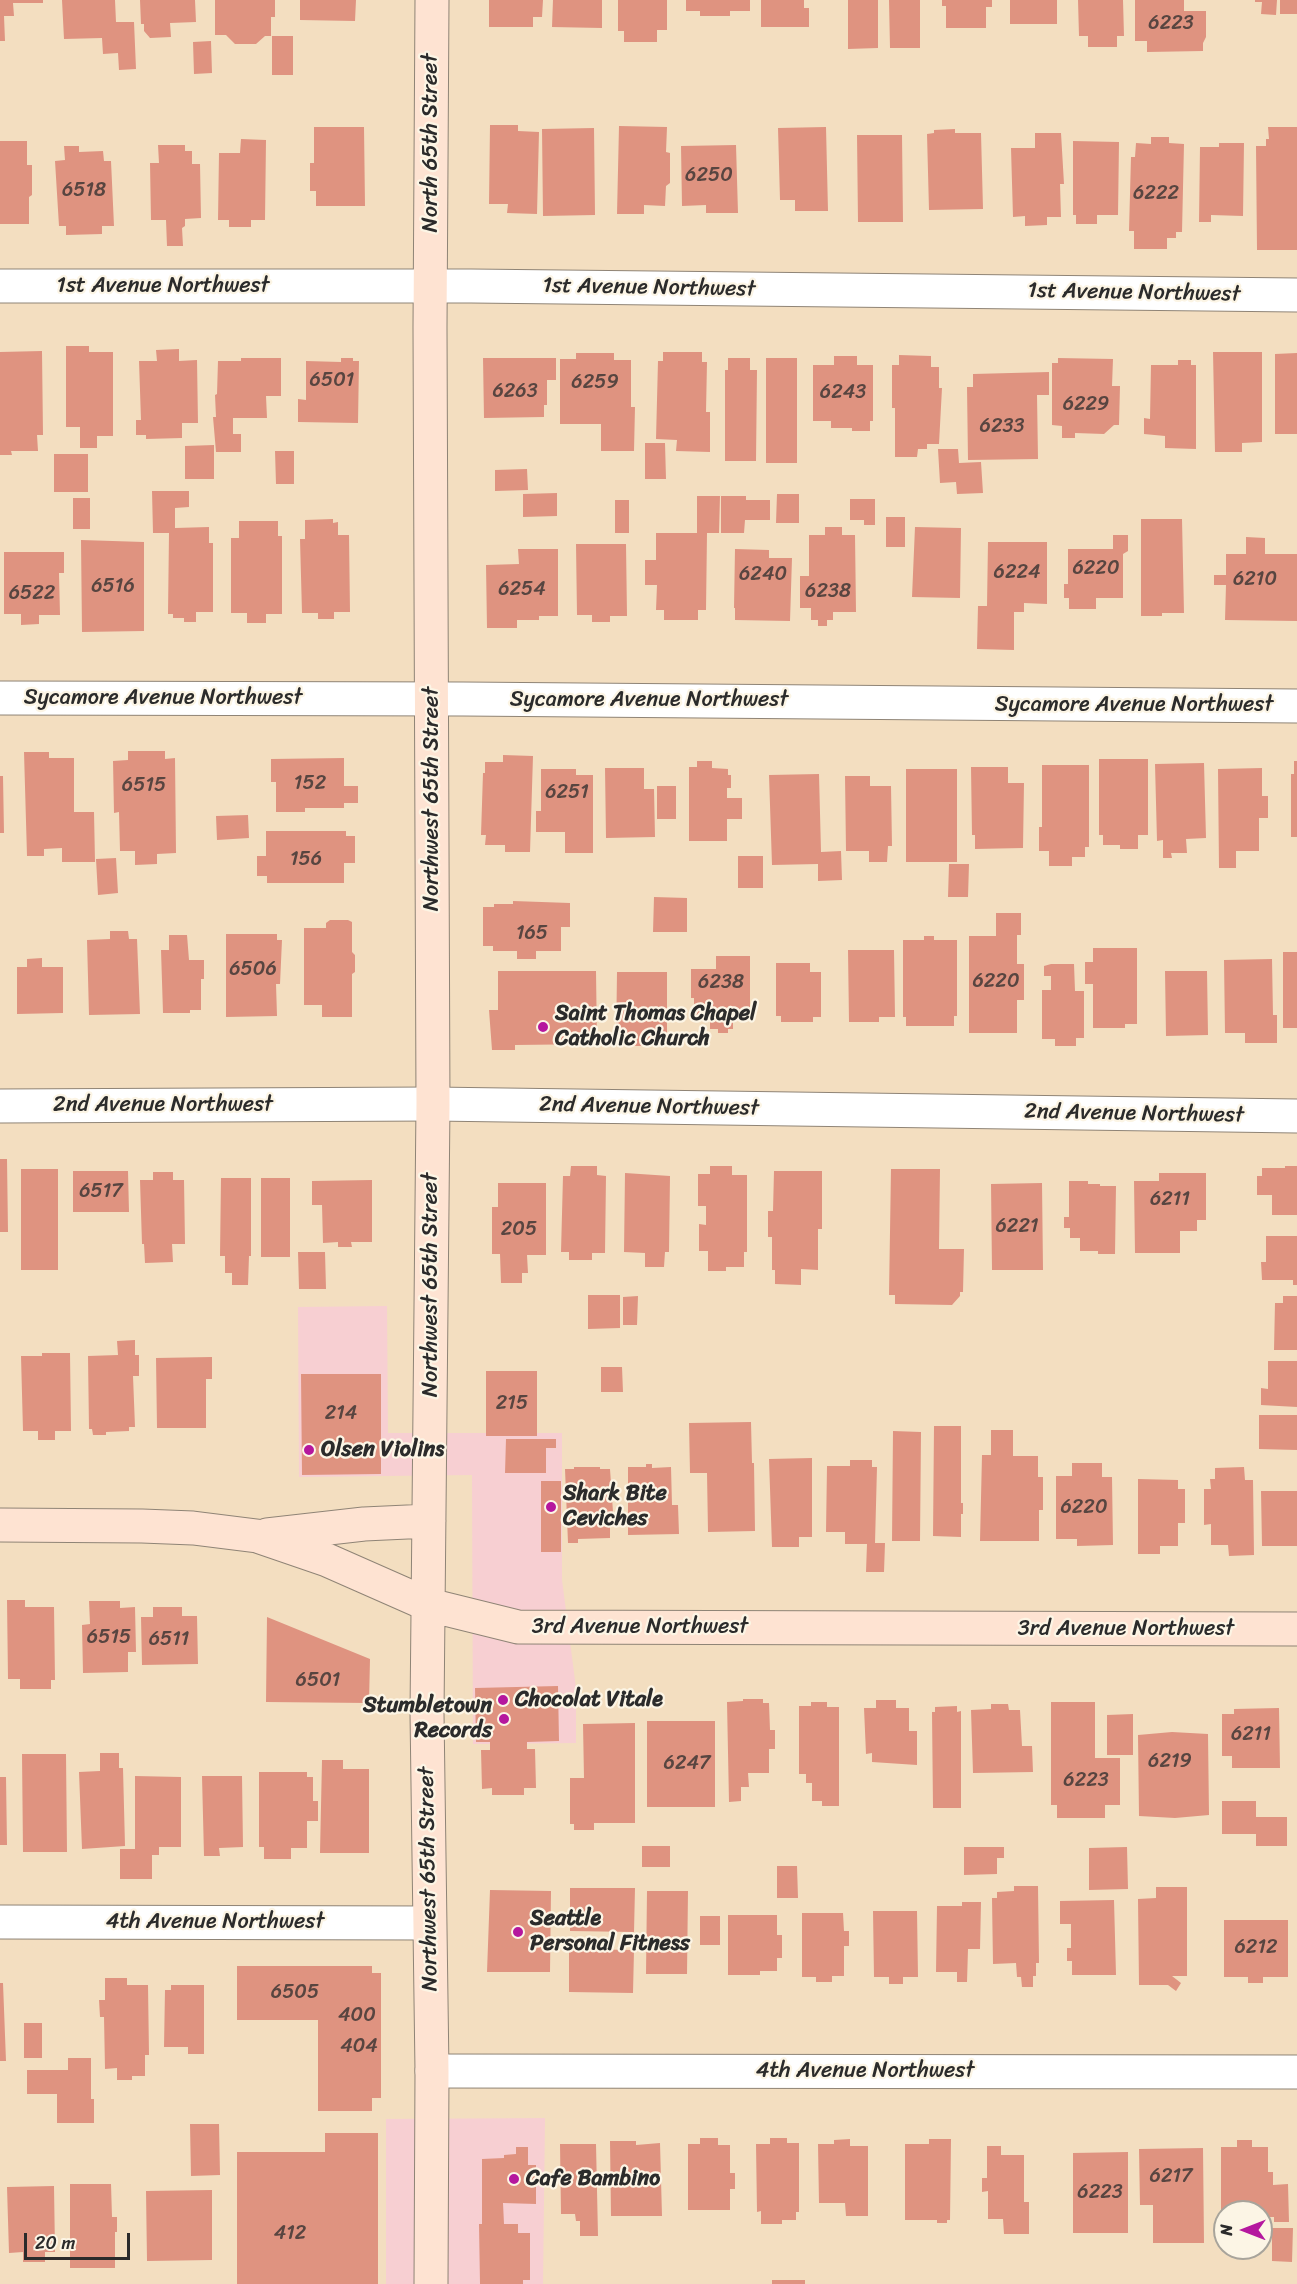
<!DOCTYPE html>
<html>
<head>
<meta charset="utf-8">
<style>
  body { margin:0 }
  #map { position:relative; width:1297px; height:2284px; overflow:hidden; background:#f3dec0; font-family:Sriracha,sans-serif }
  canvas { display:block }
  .north { position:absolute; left:1213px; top:2200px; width:60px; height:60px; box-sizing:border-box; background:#fcf5e5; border:2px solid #a8a49b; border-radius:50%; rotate:270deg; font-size:16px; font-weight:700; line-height:24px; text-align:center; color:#2b2b2b }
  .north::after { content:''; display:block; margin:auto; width:21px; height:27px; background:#b5179e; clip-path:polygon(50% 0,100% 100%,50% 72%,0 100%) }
  .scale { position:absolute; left:24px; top:2233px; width:106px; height:27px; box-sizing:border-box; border:3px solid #2b2b2b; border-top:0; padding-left:8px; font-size:18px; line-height:21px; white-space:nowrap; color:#2b2b2b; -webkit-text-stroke:4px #fcf5e5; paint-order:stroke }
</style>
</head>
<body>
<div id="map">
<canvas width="1297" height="2284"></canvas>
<div class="north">N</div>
<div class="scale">20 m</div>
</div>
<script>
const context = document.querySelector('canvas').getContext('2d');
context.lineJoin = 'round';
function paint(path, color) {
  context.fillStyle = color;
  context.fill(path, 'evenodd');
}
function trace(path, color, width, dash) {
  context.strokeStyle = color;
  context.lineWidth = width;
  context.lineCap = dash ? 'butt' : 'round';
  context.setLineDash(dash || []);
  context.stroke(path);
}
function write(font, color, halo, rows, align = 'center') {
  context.font = font + ' Sriracha,sans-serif';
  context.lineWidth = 4.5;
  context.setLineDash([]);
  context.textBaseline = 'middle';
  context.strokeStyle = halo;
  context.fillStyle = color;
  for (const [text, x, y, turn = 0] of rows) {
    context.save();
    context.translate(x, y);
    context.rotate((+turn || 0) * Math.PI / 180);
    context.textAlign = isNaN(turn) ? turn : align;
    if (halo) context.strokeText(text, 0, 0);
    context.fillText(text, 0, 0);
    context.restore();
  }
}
paint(new Path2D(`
  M387,1306L388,1433H562V1580L576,1688V1743L473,1744L472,1475L299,1477L298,1307Z
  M545,2118L543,2284H386V2119Z`), '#f7cfd2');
paint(new Path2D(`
  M0,0H43V3H13L14,16H4L5,41H0Z
  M62,0H115L116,22H134L136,69L119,70L118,53L103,54L102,38L64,39Z
  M140,0H195L196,22L170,23L171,37L150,38L144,31V24H141Z
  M215,0H275V17H271V36H265L256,44H235L226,35H215Z
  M300,0H356L355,21L300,20Z
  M489,0H543L542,17H533V27H489Z
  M553,0H602V28L552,27Z
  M618,0H667V30H657V42H624V31H618Z
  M686,0H750V11H730V16H700V11H686Z
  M761,0H804V8H809V27H761Z
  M848,0H878V48L848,49Z
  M889,0H920V48H890Z
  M942,0H992V7H986V28H946V6H942Z
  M1010,0H1057V24H1010Z
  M1078,0H1123L1124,36H1117V47H1088V36H1079Z
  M1135,0H1184V11H1206V37L1203,43V51L1147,52V41H1135Z
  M1255,0H1277L1276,15L1261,14L1262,2H1255Z
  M1280,0H1297V14H1280Z
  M272,36H293V75H272Z
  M211,41L212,73L194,74L193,42Z
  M490,125H518V131L539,132L537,214L507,213L508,204H489Z
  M619,126L667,127L666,152L670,153V183L666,186L665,206L644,205V214H617Z
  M314,127H364L365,206H316V191H310V163H314Z
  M826,127L828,211H795V200H780L778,128Z
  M1268,127H1297V250H1257L1256,146H1266V139H1269Z
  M594,128L595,215L543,216L542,129Z
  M955,129V133H981L983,209L929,210L927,134L934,133V130Z
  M1035,133H1061L1064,184H1060L1061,217H1047V225L1025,226V216L1013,217L1011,148H1035Z
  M857,135H902L903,222H858Z
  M1151,137H1169V143L1184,144L1182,232H1176V238H1167V249H1134V231H1129L1131,157H1135L1136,143L1151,144Z
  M241,139L266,140L265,220H251V227H229V220H218L219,153H240Z
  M0,141H27V165H32V195L29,197V224H0Z
  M1073,141L1119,142L1118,215H1097V224H1076V215H1073Z
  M1219,143H1244L1243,216L1211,215V222H1199L1200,147H1219Z
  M158,145H185V151H192V164H200L201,218L185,219V226L182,228L183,246H167L166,220H151L150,163H159Z
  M736,145L738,213H706V205L682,206L681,146Z
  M64,146H79V152L103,151L104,161H111L114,226H102V234L66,235V226H59L55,161L65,160Z
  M66,346H89V352H113V436H97V448H80V427H66Z
  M179,349V361L197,360L198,423H182V438L146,439V435H136V420H141L139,361H157L156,350Z
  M42,351L43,435H37L38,451H11L12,455H0V352Z
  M663,352H702V362H707L706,412H710V452L676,451L677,440L656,439L658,361H663Z
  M1213,352H1262V442L1242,443V452H1215Z
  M576,353H614V360H631V407H635L634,451H601V424H560V359H576Z
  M1297,353V434H1275V354Z
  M899,355L931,356V367H939V388H942L939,444H927V449H918L917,457H895V408H892V365H899Z
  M834,356H857V365H873V421H870V431H852V428H831V421H813V365H834Z
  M241,358H281V396H266L267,418H233V434H241V452H216L213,417H216L215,395L217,394L218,361H241Z
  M341,358H353V361H359L358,423L298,422V399L306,400V361L341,362Z
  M483,358H556V380H547V405H544V417L484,418Z
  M728,358H750V370H757L756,461H725V370H728Z
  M766,358H797V463H766Z
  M1058,358L1113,359L1112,386H1120L1119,425H1114L1104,434L1075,433V438H1062V426L1052,425V363H1058Z
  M1178,360H1191V365H1196V449L1165,448V436L1144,434V418L1150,419L1151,365H1178Z
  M1049,372V395H1037L1038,459L968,460L967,387H973V374Z
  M645,443H665L666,479H645Z
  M214,445V479H185V446Z
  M938,449H958L959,463L981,462L983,493L957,494L956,482L940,483Z
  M275,451H294V484H276Z
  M54,454H88V492H54Z
  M527,469L528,490L495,491V470Z
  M152,491H189V507L175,508V528L209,527V543H213V612H196V622H184V618H173V614H168L169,533H153Z
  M557,493V516L523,517V494Z
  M777,494H799V523H776Z
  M697,496H720L719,533H707L706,610H698V620H664V610H656L657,585H645V560H656V533H697Z
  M721,496H746V500H770V520H745L744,533H721Z
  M73,498H90V529H73Z
  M850,499H875V525H864V520H850Z
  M615,500H629V533H615Z
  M886,517H905V547H886Z
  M333,519V523L338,522V535H349L350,612H334V619H318V613H302L300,539H305V520Z
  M1141,519H1182L1184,613H1162V616H1141Z
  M239,521H278V536H282V614H266V623H247V613H231V538H239Z
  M825,527H842V535H855L856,612H833V620H827V626H818V620H811V608H800V576H809V535H825Z
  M915,527L961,528L960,598L912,597Z
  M1113,535H1128V551L1123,554V598H1096V609H1069V598H1064V584H1068V549H1113Z
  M1246,537L1265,538V554H1297V621L1225,620L1226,585H1214V575H1226V554H1246Z
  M81,540L144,542V631L82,632Z
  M988,542H1047V604L1024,603V612H1014V650L977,649L978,606H987Z
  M576,544H626L627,616H610V622H592V615H577Z
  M518,549H558V616H539V620H517V628H487L486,565L519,564Z
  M735,549L769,550V558H792L790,621L735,620V608H734Z
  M4,552H64V573H59L60,615H39V624L21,625V614H4Z
  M128,751H165V759L175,758L176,853L157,854V864L135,865V851H120L119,812L114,813L113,761L128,760Z
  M24,752H49V758H74V812H94L95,862H62V848L44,849V856H27Z
  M503,755L533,756L530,852H505V845H485L486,835H481L483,773H485V762H503Z
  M344,758V786H358V803H344V808H305V812H276V782H271V759Z
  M1099,759H1148V835H1138V849H1120V845H1103V835H1099Z
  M697,761H712V768L728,769V775H731V788H727V798H742V819H727V841H689V767H697Z
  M1294,761H1297V837H1291V774H1294Z
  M1204,763L1206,838L1186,839L1187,853H1171L1172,858H1163V840L1157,841L1155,764Z
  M1042,765H1089V847H1085V857H1072V866H1049V851H1039V827H1042Z
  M971,767H1008V783H1024L1023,848L975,849V835H972Z
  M605,768H644V789H654L655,837L606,838Z
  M1262,768V796H1268V818H1259V851H1236V868H1219L1218,769Z
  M541,769H576V775H593V853H565V832H536V811H541Z
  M906,769H957V862H906Z
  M819,774L821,852L841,851L842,880L818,881V864L772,865L769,775Z
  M0,776H3L4,833H0Z
  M845,776H870V786H891L892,846H888L887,862H869V851H846Z
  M657,786H676V819H657Z
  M248,815L249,838L217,840L216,816Z
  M266,831H346V836H355V863H344V883H267V876H257V856H266Z
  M738,856H763V888H738Z
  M116,858L118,893L98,895L96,859Z
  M949,864H969L968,897H948Z
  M654,897L687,898V932H653Z
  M513,901L570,903V927H561V951H536V959H517V951H493V946H483V907H494V904H513Z
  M996,913H1021V935H1017V964H1024V1000H1017V1033H969V936H996Z
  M330,920H348L352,922V952L355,955V972L352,974V1017H322V1005H304V928H326V923Z
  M110,931H128L129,939H137L140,1014L89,1015L87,940L110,939Z
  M226,934H277V940H282L280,984H276L277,1016L226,1017Z
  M169,935H187L189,960H204V979H201V1010H190V1013H163L161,950H169Z
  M924,936H934V940H957V1016H954V1026H906V1017H903V940H924Z
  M1093,948H1137V1024H1125V1028H1093V984H1085V962H1093Z
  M848,950H894L895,1017H879V1022H849Z
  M1283,952H1297V1028H1283Z
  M716,956H750V1017H733V1029H728V1033H718V1029H710V1017H694V998H691V969H716Z
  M42,958V967H63V1013L17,1014V967H27V959Z
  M1272,959L1273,1015H1277V1043H1245V1033H1225L1224,960Z
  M776,963H810V972H821V1017H813V1022H781V1016H776Z
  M1051,964H1074L1075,991H1084V1038H1076V1046H1055V1039H1042V990H1051V976H1044V966Z
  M498,971H596L597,1044L515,1045V1050H492L489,1010H498Z
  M1165,971H1207L1208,1035L1166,1036Z
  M617,972H667V1046H616Z
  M0,1159H7L8,1232H0Z
  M571,1166H597V1175L606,1176L605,1253H592V1260H569V1252H561L563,1176H570Z
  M710,1166H732V1175H747V1252H744V1267H726V1271H708V1251H699V1224L706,1225V1206H698V1174H710Z
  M1285,1166H1297V1215H1272V1195H1257V1176H1262V1168H1285Z
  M21,1169H58V1270H21Z
  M891,1169H940L939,1249H964L963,1292H960V1296L952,1305L895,1304V1295H889Z
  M73,1171H128L129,1212H73Z
  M774,1171H822V1229H818V1270L801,1269V1285L775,1284V1270H772V1237H768V1211H773Z
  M153,1172H173V1180H184L185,1244H172L173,1262L145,1263L144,1244H142L140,1180H153Z
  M625,1173L670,1176L669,1252H665L664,1267H645V1253L624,1252Z
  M1159,1173H1206V1220H1197V1231H1180V1253H1135L1134,1181H1159Z
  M221,1178H251V1256H249L248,1285H232V1273H225V1256H220Z
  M261,1178H290V1257H261Z
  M372,1180V1242H351L352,1247H338V1242L323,1243L322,1205H312V1181Z
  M1069,1181H1088V1184H1100V1186H1116L1115,1254H1098V1251H1080V1238H1070V1228H1064V1217H1069Z
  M498,1183H546V1255H527L528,1273H522V1283H501L500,1254H492V1207H498Z
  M1042,1183L1043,1270H992L991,1184Z
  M1266,1236H1297V1285H1293V1280H1262L1261,1262H1266Z
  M298,1252H325L326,1289H299Z
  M588,1295H620V1328L588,1329Z
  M638,1296L637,1325H623V1297Z
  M1283,1296H1297V1350H1274L1275,1303H1283Z
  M135,1340V1355H139V1376H133L135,1427H129V1431L106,1432V1435H93L92,1429H89L88,1356L118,1355L117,1341Z
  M42,1353H70L71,1431H55V1440H38V1431H23L21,1356H42Z
  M212,1357V1379H206V1428H157L156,1358Z
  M1268,1361H1297V1407L1261,1405V1388L1268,1389Z
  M601,1367H622L623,1392H601Z
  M486,1371H537V1436H486Z
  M301,1374H381V1474L302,1475Z
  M1259,1415H1297V1450L1259,1449Z
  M751,1422L752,1463H754L755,1531L708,1532L707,1473H690L689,1423Z
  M934,1426H961V1503H963V1514H961V1537L933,1536Z
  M991,1430H1013V1456H1038V1477H1043V1510H1039V1541H980L982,1455H991Z
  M893,1431L921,1432L920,1541H892Z
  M506,1439H556V1448H546V1473H505Z
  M812,1458V1537H799V1547H772L769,1459Z
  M850,1460H872V1467H877L875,1543H885L884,1572H866L867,1544H845V1532H826L827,1466H850Z
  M1072,1463H1102V1477H1112L1113,1545L1077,1546V1539H1056V1476H1072Z
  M646,1464H652V1468L671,1467L672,1505H678L679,1534L628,1535V1467H646Z
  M574,1467H600V1469H610L613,1512L610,1513V1538L578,1539V1543H568L565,1469H574Z
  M1244,1467L1245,1480H1253L1254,1555L1229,1556L1228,1545H1211V1524L1204,1525V1489H1211L1210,1479H1215V1468Z
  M1138,1479L1178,1480V1489H1185V1523H1178V1546H1160V1554H1138Z
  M541,1481H561V1552H541Z
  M1261,1491H1297V1546H1262Z
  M7,1600H25V1607H54L55,1680H51V1689H20V1679H8Z
  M89,1601H120V1608L135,1607L136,1652H128V1672L83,1673L82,1625L90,1624Z
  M153,1607H182V1616H197L198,1664L142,1665L141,1617H153Z
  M267,1617L370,1659L369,1703L266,1702Z
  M558,1686L559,1741L527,1742V1749H535L536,1788H524V1795H492V1788L482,1789L481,1750H490V1742H476L475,1688Z
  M743,1699H763V1703H769L770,1730H775V1749H769V1773H748L749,1787H741V1801L729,1802L727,1702L743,1701Z
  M876,1700H896V1708H909V1731H917V1765L872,1762V1753L866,1754L864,1708H876Z
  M811,1702H827V1707H839V1806H822V1801H812V1783H806V1774H799V1706H811Z
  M1051,1702H1095V1758H1120V1805H1105V1818H1057V1805H1051Z
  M991,1704H1008L1009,1710H1020L1022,1746H1032L1033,1772L973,1773L971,1710L991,1709Z
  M957,1706V1712L961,1711V1808H933L932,1712H935V1707Z
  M1279,1708L1280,1768H1232V1756H1222V1714H1234V1709Z
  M1133,1714V1755H1107V1715Z
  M647,1721H715V1807H647Z
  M635,1723V1823H594V1830H574V1824H570V1778H584L583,1724Z
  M1172,1732L1208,1734L1209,1815L1175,1818L1139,1816L1138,1735Z
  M100,1753H119V1768H123L125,1846L82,1849L79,1772L100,1771Z
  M22,1754H66L67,1852H23Z
  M322,1760H343V1769H369V1853H320Z
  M259,1772H307V1777H313V1801H318V1821H307V1848H291V1859H264V1847H259Z
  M135,1776L181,1777V1847H159V1855H152V1879H120V1849H135Z
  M202,1776H242L243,1847L219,1848L220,1856H204Z
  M0,1777H6L7,1845H0Z
  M1222,1801H1256V1817H1287V1846H1256V1834H1222Z
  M642,1846H670V1867H642Z
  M964,1847H1004V1858H997V1874L964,1875Z
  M1127,1847L1128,1889L1089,1890V1848Z
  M777,1866H797L798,1898H777Z
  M1014,1886H1038L1039,1963H1036V1976H1033V1987H1022L1021,1977H1017L1016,1963L993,1964L992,1898H997V1892L1014,1891Z
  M1156,1887H1187V1976H1172L1181,1983L1176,1991L1168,1985H1139L1138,1899L1156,1898Z
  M570,1888H635L634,1932L570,1931Z
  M490,1890L551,1891L550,1972H487Z
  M647,1891H688L687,1974H646Z
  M1114,1900L1116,1975H1072V1961H1067V1948H1071V1924H1060V1901Z
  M962,1902H981L980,1949H968L967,1982H957V1972H936L937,1906H962Z
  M873,1911H917L918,1977H903V1984H889V1977H874Z
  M802,1913H843L844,1931H849V1946H844V1976H832V1982H816V1977H802Z
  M728,1915H777V1935H782V1958H777V1971H760V1975H728Z
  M700,1916H720V1945H700Z
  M1224,1920H1288V1977H1263V1983H1248V1977H1224Z
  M569,1949L634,1950L633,1993L569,1992Z
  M237,1966H372V1973H381V2098H372V2111H318V2020H237Z
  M105,1978H127V1985H148L149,2055H145V2076H132V2080H117V2068L105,2069L104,2017H100L99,2000H105Z
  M0,1983H3L6,2061H0Z
  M171,1985H204V2054H188V2047H164L165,1990H171Z
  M24,2023H42V2058H24Z
  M68,2058H91V2099H94V2123H57V2094H27V2070H68Z
  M190,2124H219L220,2175L191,2176Z
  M325,2133H378V2284H237V2152H325Z
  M700,2138H718V2145H730V2173H735V2189H730V2210H688V2144H700Z
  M770,2138H787V2143H799V2212H796V2220H782V2224H761V2211L757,2212L756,2144H770Z
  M850,2139V2146H868V2216H846L845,2203H819L818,2144H834V2140Z
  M929,2139H951L950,2220H947V2223H937V2220H905V2144H929Z
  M1237,2140H1252V2147H1268V2172H1273V2185L1288,2184L1289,2222H1274V2217H1261V2212H1225V2217H1221V2147H1237Z
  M610,2141H636V2145L660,2143L662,2216H611Z
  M560,2144H596L598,2236H580V2221H576L575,2214H561Z
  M987,2146H1001V2155H1024V2202H1029V2234H1004L1003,2219H988V2191L982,2192V2178H987Z
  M516,2147H528V2165H536V2204L503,2203L504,2224H518V2233H530V2280H523V2284H480L479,2224H482V2159L504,2158V2155L516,2154Z
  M1203,2148L1204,2243H1153V2205H1140L1139,2149Z
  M1128,2152V2233H1073V2153Z
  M70,2184H111L112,2217H117V2232H115V2268H70Z
  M54,2186L55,2252H45V2262H23V2252L9,2253L7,2187Z
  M212,2190V2260L147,2261L146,2191Z
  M1272,2228H1293L1292,2262L1272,2261Z
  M772,2280H805V2284H772Z`), '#df9380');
const street = new Path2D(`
  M0,286H471L1297,295
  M0,698L463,699L1297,706
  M0,1106L433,1104L1297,1116
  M0,1922L429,1923
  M432,2071L1297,2072`);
const secondary = new Path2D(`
  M0,1525L142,1526L193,1528L257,1536L327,1560L429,1605L518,1627L1297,1629
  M267,1535L364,1524L429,1521
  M431,2284L432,2071L427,1713L433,1104L430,327L432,0`);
trace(street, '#8f8476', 35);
trace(secondary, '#8f8476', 35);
trace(street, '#fff', 33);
trace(secondary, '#fee3d2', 33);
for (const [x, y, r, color] of [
  [543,1027,6,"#b5179e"],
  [309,1450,6,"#b5179e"],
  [551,1507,6,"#b5179e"],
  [503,1700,6,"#b5179e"],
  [504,1719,6,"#b5179e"],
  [518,1932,6,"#b5179e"],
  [514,2179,6,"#b5179e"]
]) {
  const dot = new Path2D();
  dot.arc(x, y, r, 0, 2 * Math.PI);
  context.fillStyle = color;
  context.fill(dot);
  trace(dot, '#fcf5e5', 2);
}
write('20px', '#584540', null, [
  ["6223",1171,24],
  ["6250",709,176],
  ["6518",84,191],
  ["6222",1156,194],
  ["6501",332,381],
  ["6259",595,383],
  ["6263",515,392],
  ["6243",843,393],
  ["6229",1086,405],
  ["6233",1002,427],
  ["6220",1096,569],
  ["6224",1017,573],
  ["6240",763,575],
  ["6210",1255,580],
  ["6516",113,587],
  ["6254",522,590],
  ["6238",828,592],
  ["6522",32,594],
  ["152",310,784],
  ["6515",144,786],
  ["6251",567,793],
  ["156",306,860],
  ["165",532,934],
  ["6506",253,970],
  ["6220",996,982],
  ["6238",721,983],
  ["6517",101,1192],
  ["6211",1170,1200],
  ["6221",1017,1227],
  ["205",519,1230],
  ["215",512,1404],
  ["214",341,1414],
  ["6220",1084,1508],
  ["6515",109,1638],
  ["6511",169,1640],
  ["6501",318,1681],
  ["6211",1251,1735],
  ["6219",1170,1762],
  ["6247",687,1764],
  ["6223",1086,1781],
  ["6212",1256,1948],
  ["6505",295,1993],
  ["400",357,2016],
  ["404",359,2047],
  ["6217",1171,2177],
  ["6223",1100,2193],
  ["412",290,2234]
]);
write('22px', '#2b2b2b', '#fcf5e5', [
  ["North 65th Street",431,143,-90],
  ["1st Avenue Northwest",163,286],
  ["1st Avenue Northwest",649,288,1],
  ["1st Avenue Northwest",1134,293,1],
  ["Sycamore Avenue Northwest",163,698],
  ["Sycamore Avenue Northwest",649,700],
  ["Sycamore Avenue Northwest",1134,705],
  ["Northwest 65th Street",432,799,-90],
  ["2nd Avenue Northwest",163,1105],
  ["2nd Avenue Northwest",649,1107,1],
  ["2nd Avenue Northwest",1134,1114,1],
  ["Northwest 65th Street",431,1285,-90],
  ["3rd Avenue Northwest",640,1627],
  ["3rd Avenue Northwest",1126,1629],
  ["Northwest 65th Street",429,1879,-91],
  ["4th Avenue Northwest",215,1922],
  ["4th Avenue Northwest",865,2071]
]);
write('bold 22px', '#2b2b2b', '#fcf5e5', [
  ["Saint Thomas Chapel",555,1014],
  ["Catholic Church",555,1039],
  ["Olsen Violins",321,1450],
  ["Shark Bite",563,1494],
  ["Ceviches",563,1519],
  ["Chocolat Vitale",515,1700],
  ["Stumbletown",492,1706,"right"],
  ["Records",492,1731,"right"],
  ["Seattle",530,1919],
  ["Personal Fitness",530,1944],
  ["Cafe Bambino",526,2179]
], 'left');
</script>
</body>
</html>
